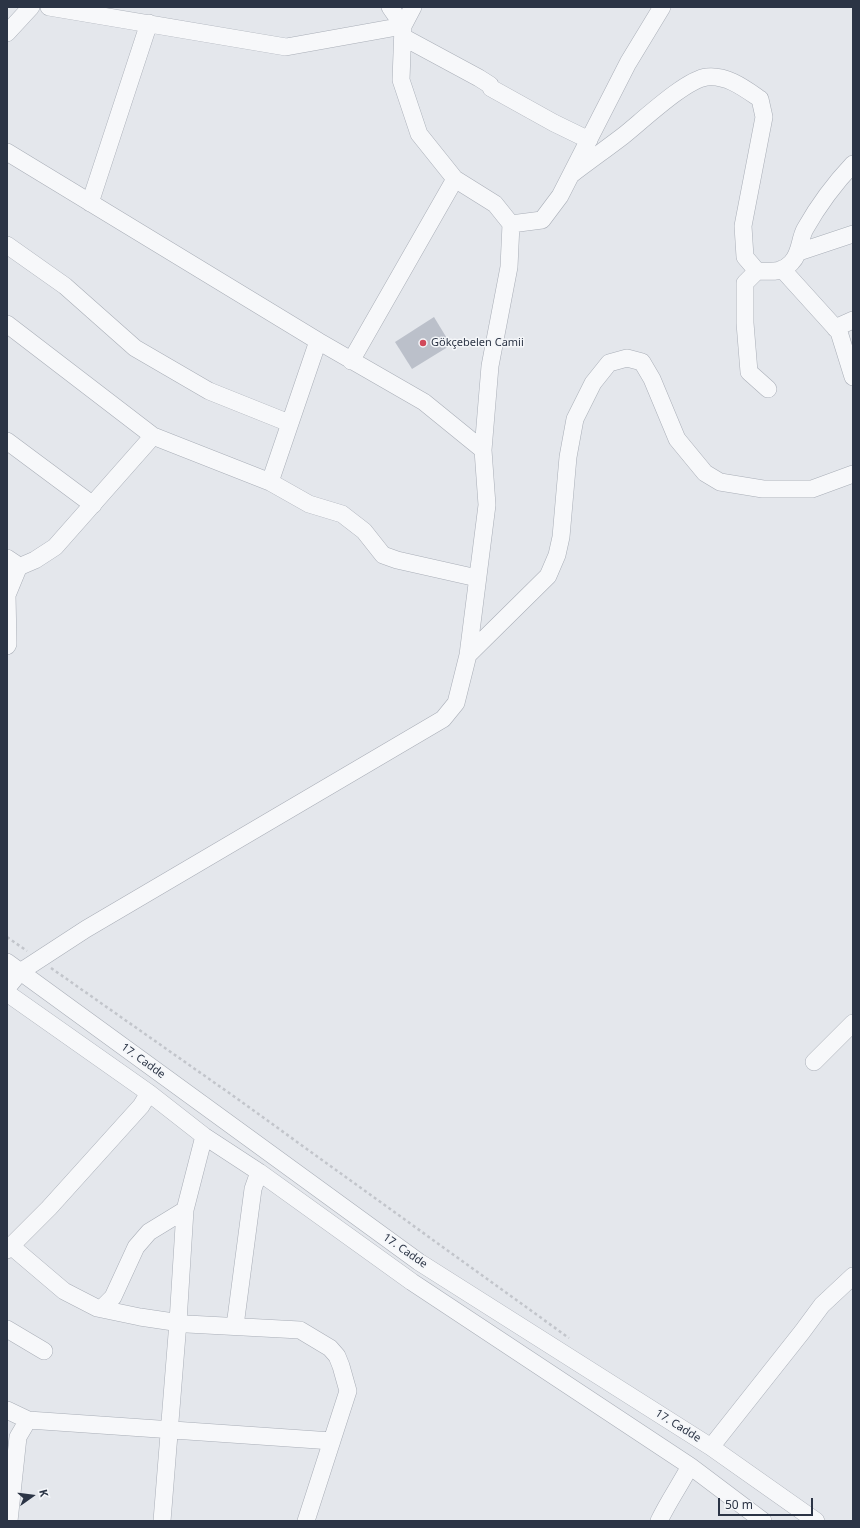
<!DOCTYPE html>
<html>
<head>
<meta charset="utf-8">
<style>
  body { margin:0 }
  #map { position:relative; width:860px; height:1528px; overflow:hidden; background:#e4e7ec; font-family:"Noto Sans",sans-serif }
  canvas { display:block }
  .frame { position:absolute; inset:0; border:8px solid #2b3445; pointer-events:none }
  .north { position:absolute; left:12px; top:1476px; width:40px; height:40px; -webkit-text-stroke:3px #f4f6f9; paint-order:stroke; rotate:76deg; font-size:11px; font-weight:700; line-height:16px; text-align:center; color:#2b3445 }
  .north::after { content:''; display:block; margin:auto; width:14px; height:18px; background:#2b3445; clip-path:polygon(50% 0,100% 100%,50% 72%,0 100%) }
  .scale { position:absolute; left:718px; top:1498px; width:95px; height:18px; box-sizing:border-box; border:2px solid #2b3445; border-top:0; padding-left:5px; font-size:12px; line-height:14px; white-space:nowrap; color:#2b3445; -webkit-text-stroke:3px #f4f6f9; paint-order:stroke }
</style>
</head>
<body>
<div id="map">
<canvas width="860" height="1528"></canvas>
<div class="frame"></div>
<div class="north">K</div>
<div class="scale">50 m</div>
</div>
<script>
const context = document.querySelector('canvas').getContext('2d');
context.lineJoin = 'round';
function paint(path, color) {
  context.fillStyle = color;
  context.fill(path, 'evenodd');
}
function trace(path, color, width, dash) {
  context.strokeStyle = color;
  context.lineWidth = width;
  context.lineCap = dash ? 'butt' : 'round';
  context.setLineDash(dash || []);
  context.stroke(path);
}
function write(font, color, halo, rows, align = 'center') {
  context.font = font + ' "Noto Sans",sans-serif';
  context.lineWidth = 3;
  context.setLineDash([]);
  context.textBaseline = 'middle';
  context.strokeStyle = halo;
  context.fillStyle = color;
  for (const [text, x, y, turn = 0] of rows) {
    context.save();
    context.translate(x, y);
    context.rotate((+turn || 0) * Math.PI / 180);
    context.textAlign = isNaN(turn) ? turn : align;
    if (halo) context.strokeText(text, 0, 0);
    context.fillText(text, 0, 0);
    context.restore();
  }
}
paint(new Path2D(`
  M434,317L451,345L412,369L395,342Z`), '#bbc0ca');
const minor = new Path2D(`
  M49,7L286,47L403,26
  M390,7L403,26
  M413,7L403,26L401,80L419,134L455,179L495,204L511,224L509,267L490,366L483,450
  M7,33L31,7
  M403,37L479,78L490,85L491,88L554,123L589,140
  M7,152L318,341L424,402L483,450L487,505L468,655L456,703L443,719L86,929L20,972L7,988
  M572,174C589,161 606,149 623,136C642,121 686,79 707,77C727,75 744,88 760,99L764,117L743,226L745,257L757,271C771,271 780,274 791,263C801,253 799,240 805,229C818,206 835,183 853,164
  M90,203L149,23
  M511,224L542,220L560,196L628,63L662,7
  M7,245L65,286L135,348L209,391L289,423
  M799,252L853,234
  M782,269L839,332L853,377
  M757,271L745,283V323L749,372L768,389
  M7,324L153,436L270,482L309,504L342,514L364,531L383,555L397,560L477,578
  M835,328L853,320
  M351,361L455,179
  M7,441L93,505
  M270,482L318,341
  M7,558L19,566L7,595L8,644L7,646
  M7,572L35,560L55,547L153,436
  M468,655L548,576L557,555L561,537L568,457L575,419L593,383L609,363L627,358L642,362L652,379L677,439L705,473L720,482L763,489H812L853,474
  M7,962L419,1262L711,1447L816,1521
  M7,993L149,1093L204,1136L259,1172L412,1282L690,1466L763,1521
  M814,1062L853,1023
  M11,1246L64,1291L97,1308L140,1317L187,1324L300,1330L330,1348L337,1356L341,1366L348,1391L306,1521
  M7,1250L49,1208L141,1106L149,1093
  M101,1309L113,1297L136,1247L149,1232L185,1210
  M235,1326L253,1189L259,1172
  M7,1329L44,1351
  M7,1410L28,1420L332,1441
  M711,1447L802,1332L822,1305L853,1276
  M9,1521L18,1437L28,1420
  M162,1521L178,1322L185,1210L204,1136
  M659,1521C668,1502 680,1485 690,1466`);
trace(minor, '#a9aeb7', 18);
trace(new Path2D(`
  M7,937L27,951
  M51,968L232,1095L569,1338`), '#c2c5cb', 2.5, [3, 3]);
trace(minor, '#f7f8fa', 17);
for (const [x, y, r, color] of [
  [423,343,4,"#d1495b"]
]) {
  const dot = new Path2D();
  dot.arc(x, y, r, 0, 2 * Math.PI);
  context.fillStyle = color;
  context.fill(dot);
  trace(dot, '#f4f6f9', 1.5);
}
write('11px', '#2b3445', '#f4f6f9', [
  ["Gökçebelen Camii",431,343]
], 'left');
write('11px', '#2b3445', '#f4f6f9', [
  ["17. Cadde",143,1061,36],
  ["17. Cadde",405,1251,35],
  ["17. Cadde",678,1426,32]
]);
</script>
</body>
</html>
